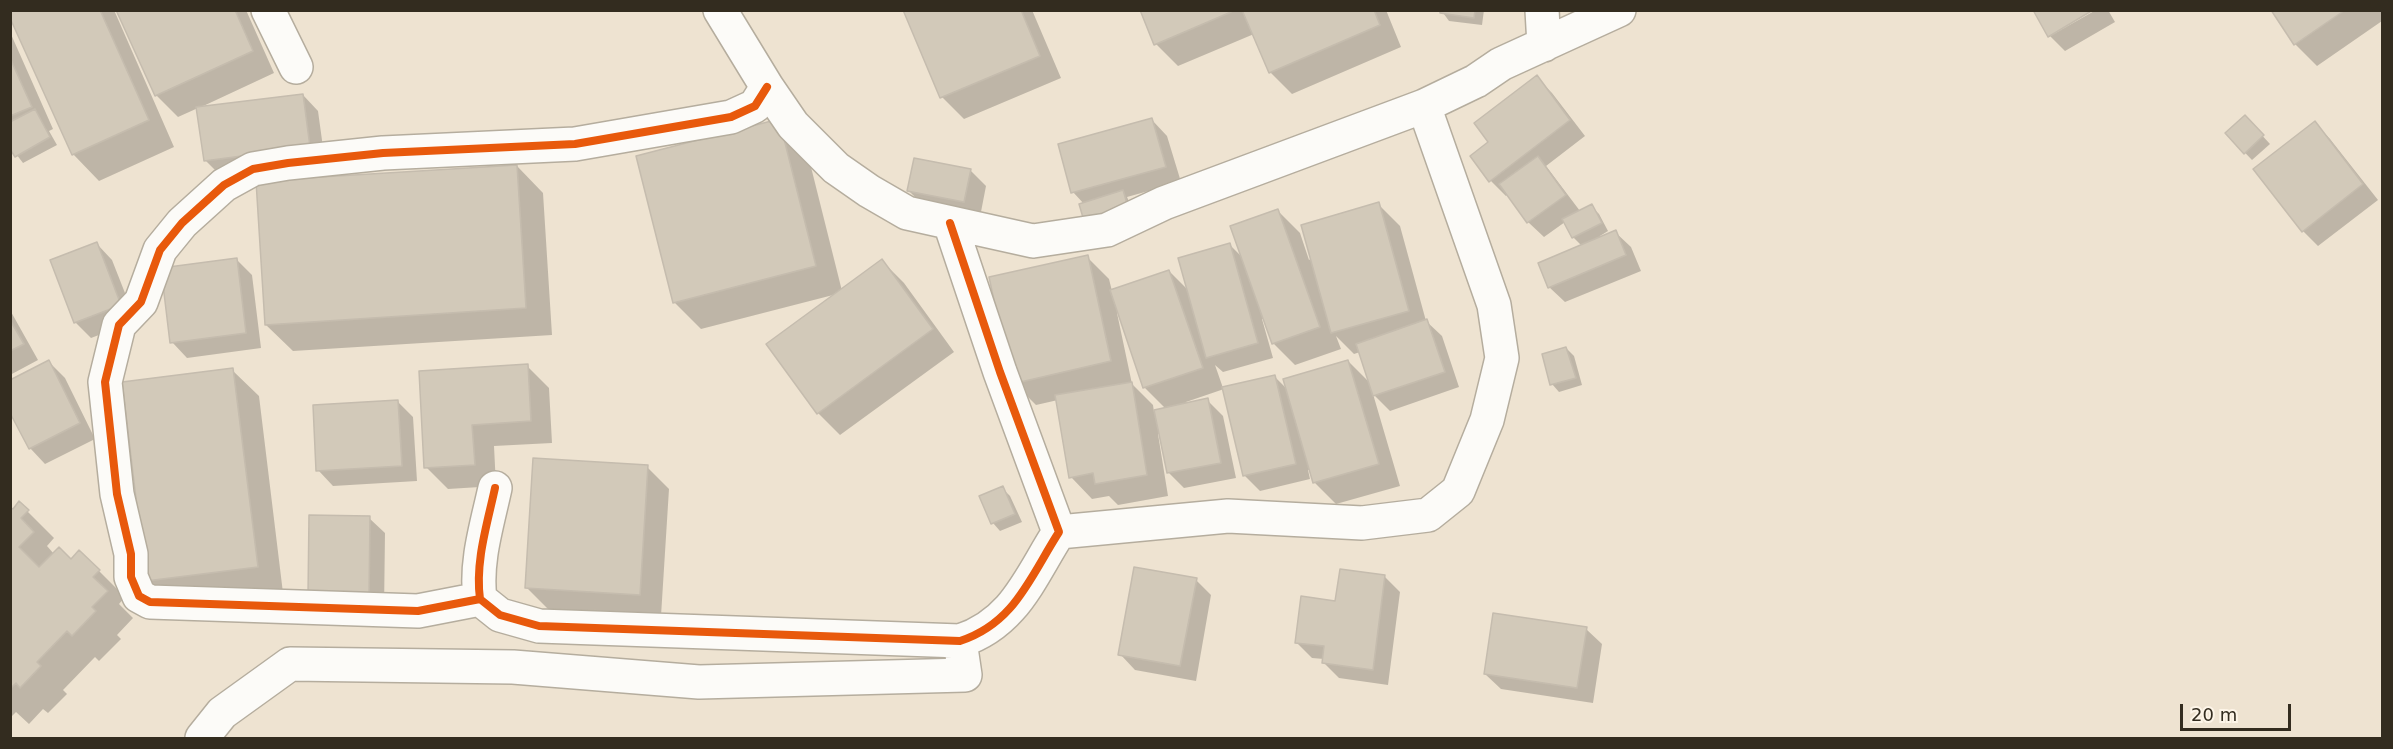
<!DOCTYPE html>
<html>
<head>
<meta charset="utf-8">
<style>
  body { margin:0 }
  #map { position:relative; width:2393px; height:749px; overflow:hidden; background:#eee3d1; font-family:"DejaVu Sans",sans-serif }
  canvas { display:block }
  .frame { position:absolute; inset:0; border:12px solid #332c1f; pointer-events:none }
  .scale { position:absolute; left:2180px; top:704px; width:111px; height:27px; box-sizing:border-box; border:3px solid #332c1f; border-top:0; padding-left:8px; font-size:18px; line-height:21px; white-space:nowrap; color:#332c1f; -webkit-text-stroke:4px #fdf5e8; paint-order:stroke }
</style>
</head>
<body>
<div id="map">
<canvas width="2393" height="749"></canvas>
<div class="frame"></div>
<div class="scale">20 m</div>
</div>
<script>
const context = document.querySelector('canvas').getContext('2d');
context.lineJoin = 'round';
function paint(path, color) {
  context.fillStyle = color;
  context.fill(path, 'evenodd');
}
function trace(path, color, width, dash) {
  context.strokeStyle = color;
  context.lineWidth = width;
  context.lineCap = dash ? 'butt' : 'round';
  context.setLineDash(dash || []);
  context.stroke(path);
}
paint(new Path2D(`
  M10,10H114L174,147L99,181L73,154Z
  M118,10H246L274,73L199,108L303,95L318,111L325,162L221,176L205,160L198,108L178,117L156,95Z
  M905,10H1032L1061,78L964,119L942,97Z
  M1141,10H1386L1401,47L1292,94L1270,72L1254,34L1178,66L1156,44Z
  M1441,10H1484L1482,25L1449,21Z
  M2096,10H2108L2115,22L2065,51L2050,36Z
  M2273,10H2382V21L2317,66L2295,44Z
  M10,32L53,129L49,131L57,145L23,163L10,146Z
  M1536,77L1552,93L1585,136L1546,166L1580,211L1591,206L1599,214L1608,231L1600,236L1601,238L1615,232L1631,247L1641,271L1565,302L1549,287L1582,246L1573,237L1565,222L1544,237L1528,222L1508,194L1506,196L1491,181V142Z
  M2245,117L2270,144L2252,160L2227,134Z
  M1152,120L1167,136L1181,182L1127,197L1135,215L1084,204L1073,192Z
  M779,121L806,147L842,291L882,261L904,283L954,352L840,435L818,413L837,294L701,329L674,302Z
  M2315,123L2330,139L2378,200L2318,246L2303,231Z
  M517,166L543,193L552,335L293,351L266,325Z
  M970,170L986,186L980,217L924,206L909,191Z
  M1378,204L1400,226L1426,321L1442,336L1459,387L1390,411L1373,394L1400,486L1336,504L1314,482L1311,470H1308L1310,479L1260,491L1244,475L1224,389L1186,402L1187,405L1207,400L1223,416L1236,478L1184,488L1169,473L1161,434H1158L1168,496L1118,505L1109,496L1092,499L1071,477L1058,400L1036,405L1014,383L1087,257L1109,279L1112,291L1169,271L1189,291L1230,245L1243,258L1278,211L1300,233L1309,260ZM1119,312L1144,387L1166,409L1154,412L1153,405L1132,384L1117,313ZM1262,319H1264L1273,343L1295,365L1341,349L1336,336L1354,354L1360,352L1371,384L1348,361L1288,390L1274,376L1223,388L1215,365L1223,372L1273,358Z
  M97,244L112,260L136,321L91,338L75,322Z
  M237,260L252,275L261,348L187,358L172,342Z
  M10,310L38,360L10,375Z
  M1566,348L1574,356L1582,385L1559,392L1552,384Z
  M49,362L65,378L95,439L45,464L30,448Z
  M527,366L549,388L552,443L494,446L496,486L448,489L426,467Z
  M232,370L259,396L283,593L175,607L148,580Z
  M398,402L413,417L417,481L333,486L318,470Z
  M647,467L669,489L661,616L548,609L526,587Z
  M1002,488L1010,496L1022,522L1000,531L993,523Z
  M19,503L54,538L47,546L54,554L99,571L125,597L119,604L133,618L117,635L121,639L99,661L95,657L63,690L67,694L48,713L43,709L29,724L16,712L10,718V509L13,511Z
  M369,518L385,533L384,611L325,610Z
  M1385,577L1400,592L1388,685L1339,678L1323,662L1324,659L1312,658L1296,642L1336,603Z
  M1196,580L1211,595L1196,681L1135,670L1120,654Z
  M1586,629L1602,644L1593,703L1501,689L1485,674Z`), '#0003');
const building = new Path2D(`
  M10,10H100L149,120L72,155L10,18Z
  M116,10H235L253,51L155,96Z
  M903,10H1021L1040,56L940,98Z
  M1140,10H1230L1231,12L1154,45Z
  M1242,10H1374L1380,25L1269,73Z
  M1440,10H1475L1474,18L1440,13Z
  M2033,10H2093L2048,37Z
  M2271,10H2345L2294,45Z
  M10,58L32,107L10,116Z
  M1537,75L1570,120L1489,182L1470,156L1488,142L1474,123Z
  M303,94L310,147L204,161L196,107Z
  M35,109L50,137L15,157L10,149V122Z
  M2245,115L2264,135L2244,154L2225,133Z
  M1152,118L1166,167L1071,193L1058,144Z
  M779,119L816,266L673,303L636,156Z
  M2315,121L2363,184L2302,232L2253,169Z
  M1538,156L1566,195L1527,223L1499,184Z
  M914,158L971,169L964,202L907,191Z
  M517,165L526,308L265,325L256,181Z
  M1123,190L1128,207L1084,221L1079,204Z
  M1379,202L1409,311L1331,333L1301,225Z
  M1592,204L1602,223L1572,238L1562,219Z
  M1278,209L1320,327L1272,344L1230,226Z
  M1616,230L1626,255L1548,288L1538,263Z
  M97,242L121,305L74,323L50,260Z
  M1230,243L1258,343L1206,358L1178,258Z
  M1088,255L1111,361L1012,384L989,277Z
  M237,258L246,333L170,343L161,268Z
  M882,259L933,329L817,414L766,344Z
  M1169,270L1203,368L1143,388L1110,290Z
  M1427,319L1445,372L1373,396L1356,344Z
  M10,320L24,344L10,351Z
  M1566,347L1576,378L1550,385L1542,354Z
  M49,360L80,423L29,449L10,413V380Z
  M1348,360L1379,464L1313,483L1283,379Z
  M528,364L531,421L472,425L475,465L424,468L419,371Z
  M233,368L258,567L146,581L122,382Z
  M1275,375L1296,464L1243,476L1222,387Z
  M1132,382L1147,475L1095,484L1093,473L1069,478L1055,395Z
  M1208,398L1221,463L1167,473L1154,410Z
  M398,400L402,466L316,471L313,405Z
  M533,458L648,465L640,595L525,588Z
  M1003,486L1015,514L991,524L979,496Z
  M19,501L29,510L21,518L34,532L19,547L39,567L59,547L71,559L79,550L100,570L93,577L108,591L92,607L96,611L72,636L67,631L37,662L41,666L20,688L16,683L10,689V507L13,509Z
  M309,515L370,516L369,596L308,595Z
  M1134,567L1197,578L1180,666L1118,655Z
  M1340,569L1385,575L1373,670L1322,663L1324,646L1295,643L1301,596L1335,601Z
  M1493,613L1587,627L1577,688L1484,674Z`);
paint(building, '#d2c9b9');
trace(building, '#c5bcae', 1.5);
const minor = new Path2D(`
  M268,10L296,67
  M720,10L767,87L793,125L836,168L869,191L907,213L1033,241L1107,230L1164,203L1424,106L1476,81L1501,64L1619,10
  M1542,10L1544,45
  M495,488C487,525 475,562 480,599L500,615L539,626L960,641C1015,623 1030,577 1059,532L1000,372L950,223
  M1059,532L1228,516L1362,523L1428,515L1458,491L1487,420L1502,358L1494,305L1424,106
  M480,599L418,611L150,602L139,596L131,577V554L117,494L105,382L119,325L141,302L160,250L182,223L224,185L253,169L288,163L383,153L575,144L731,117L755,106L767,87
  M202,738L222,713L290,664L513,667L699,682L965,675L960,641`);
trace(minor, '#b5ad9e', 36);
trace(minor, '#fcfbf8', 33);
trace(new Path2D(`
  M495,488C487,525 475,562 480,599L500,615L539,626L960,641C1015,623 1030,577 1059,532L1000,372L950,223
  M480,599L418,611L150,602L139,596L131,577V554L117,494L105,382L119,325L141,302L160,250L182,223L224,185L253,169L288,163L383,153L575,144L731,117L755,106L767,87`), '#e8590c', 8);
</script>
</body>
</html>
